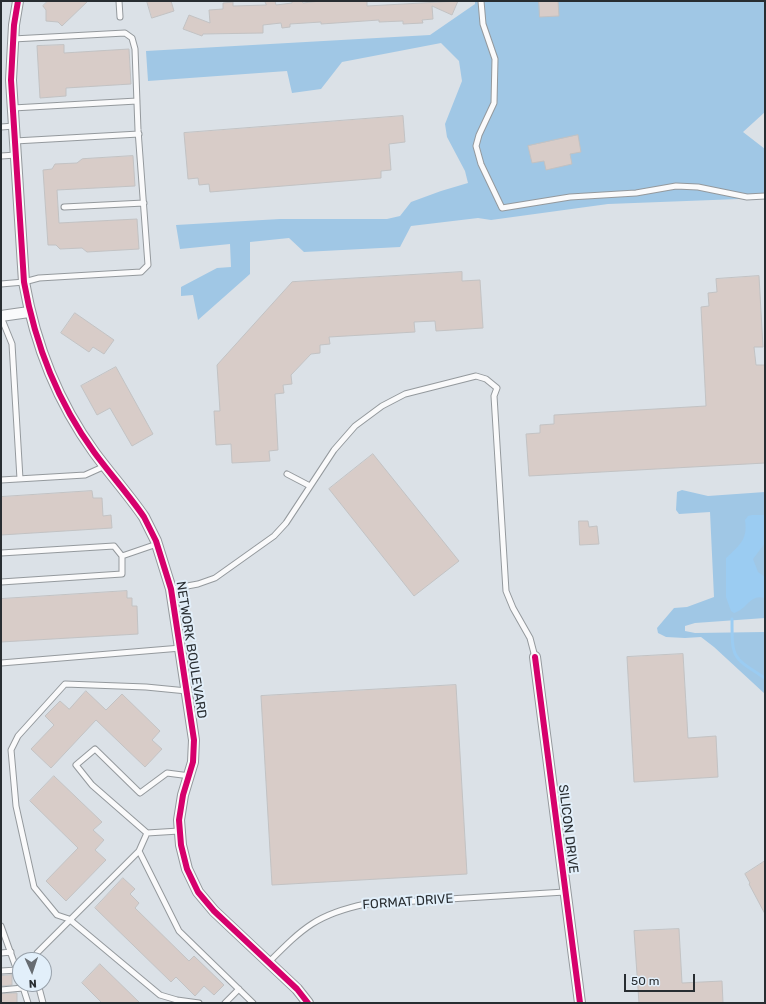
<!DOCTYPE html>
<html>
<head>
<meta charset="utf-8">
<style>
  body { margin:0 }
  #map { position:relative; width:766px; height:1004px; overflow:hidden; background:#dbe1e7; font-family:Rubik,sans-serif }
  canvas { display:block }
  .frame { position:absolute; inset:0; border:2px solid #282d31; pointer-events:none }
  .north { position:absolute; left:12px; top:952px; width:40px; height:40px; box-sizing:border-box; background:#e2effa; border:1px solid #98a1aa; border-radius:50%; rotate:177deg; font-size:11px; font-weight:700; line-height:16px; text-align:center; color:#282d31 }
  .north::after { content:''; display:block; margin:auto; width:14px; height:18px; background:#676c71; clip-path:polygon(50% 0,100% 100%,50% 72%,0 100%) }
  .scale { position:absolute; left:624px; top:974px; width:71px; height:18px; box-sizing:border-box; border:2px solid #282d31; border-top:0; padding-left:5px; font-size:12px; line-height:14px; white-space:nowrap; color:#282d31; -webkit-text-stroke:3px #e2effa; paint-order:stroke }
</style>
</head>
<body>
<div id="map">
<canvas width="766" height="1004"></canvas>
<div class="frame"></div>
<div class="north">N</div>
<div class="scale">50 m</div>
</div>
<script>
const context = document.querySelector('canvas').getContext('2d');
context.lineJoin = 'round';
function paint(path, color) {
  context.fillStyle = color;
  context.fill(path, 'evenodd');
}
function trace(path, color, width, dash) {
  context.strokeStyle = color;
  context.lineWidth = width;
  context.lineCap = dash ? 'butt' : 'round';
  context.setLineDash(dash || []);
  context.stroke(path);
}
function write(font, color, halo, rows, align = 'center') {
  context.font = font + ' Rubik,sans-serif';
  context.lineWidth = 4;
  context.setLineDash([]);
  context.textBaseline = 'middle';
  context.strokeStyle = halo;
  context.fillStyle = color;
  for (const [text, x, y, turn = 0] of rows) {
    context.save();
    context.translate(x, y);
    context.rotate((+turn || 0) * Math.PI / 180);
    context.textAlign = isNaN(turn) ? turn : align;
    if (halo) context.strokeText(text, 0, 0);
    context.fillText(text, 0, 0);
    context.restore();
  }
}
paint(new Path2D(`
  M475,1H765V112L743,132L765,149V198L608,204L491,220L478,218L411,226L400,247L304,252L289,238L250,242V274L198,320L193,295L181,296V287L217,268L231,267L230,244L180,249L176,225L280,219H387L400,216L411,202L441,191L468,183L465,171L447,137L445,124L462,81L459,61L441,43L342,62L321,89L292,93L287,71L148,81L146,51L430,35L475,4Z
  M682,490L708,496L765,492V618L695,623L685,626V631L695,633L765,632V694L714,647L701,637L685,638L666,637L658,633L657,628L674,608L687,607L714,597L710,512L679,514L676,510L677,492Z`), '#a0c7e5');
paint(new Path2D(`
  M752,515H765V543L753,559L758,572L765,577V598C749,594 748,609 734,613L731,611L726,597V558C740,545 748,539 745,520L748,516Z`), '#9bccf2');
trace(new Path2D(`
  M732,619C732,659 732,657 765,678`), '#9bccf2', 3);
const building = new Path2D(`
  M48,1H88L62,26L58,22L46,21V10L43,6Z
  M147,1H171L174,11L152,18Z
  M265,1H275L276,5L292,3V1H302L303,3L320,1H367V6L458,1L452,15L432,6L433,19L422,20L423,23L403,24V21L379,22V20L321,24V22L290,24V27L282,28L281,23L263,25V33L203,34L202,36L183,29L189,15L210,23L209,10L223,9V3L233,2V6L266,5Z
  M539,1H558L559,16L540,17Z
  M64,45V53L129,49L131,84L66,88V96L40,98L37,46Z
  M403,116L405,142L389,144L391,170L381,171V178L210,192L209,184L199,185L198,178L188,179L184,133Z
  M578,135L581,152L570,154L572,164L546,170L544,161L532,163L528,146Z
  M133,156L135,186L57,190L59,223L137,219L139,249L87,252L82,248L60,249L56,245H48L43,170L52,169L55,164L77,163L82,159Z
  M462,272V281L480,280L483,328L436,331L435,321L414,322L415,332L329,337L330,344L320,345V353L311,354L291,375L292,384L283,385L284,393L275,394L278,450L269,451L270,461L232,463L231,444L216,445L214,411H220L217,365L292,282Z
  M759,276L763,347H754L756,365H765V463L529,476L526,434L540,433V425L554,424V415L706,406L701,307L709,306L708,293L717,292L716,279Z
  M75,313L114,340L104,354L93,347L89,352L61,333Z
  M116,367L153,434L132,446L110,408L97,415L81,386Z
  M373,454L459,561L414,596L329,489Z
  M92,491L93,498H102L103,516L111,515L112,528L1,535V497Z
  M579,521H588L589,527L597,526L599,544L580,545Z
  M127,591V598H132V606H137L138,634L1,642V599Z
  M683,654L688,738L716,736L718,777L634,782L627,657Z
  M456,685L467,874L272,885L261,696Z
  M86,691L106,710L122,694L160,731L152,740L162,749L145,767L96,720L51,768L31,749L54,725L45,716L60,701L69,709Z
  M54,776L102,822L93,830L104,840L95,850L106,860L66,901L46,881L78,848L30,801Z
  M765,861V914L749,884L750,883L745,874Z
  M123,878L135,889L130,894L139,903L135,908L189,961L194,956L224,985L214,995L204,986L195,996L176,977L171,982L95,908Z
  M679,929L682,983L722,981L723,1003H639L634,931Z
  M100,964L140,1003H102L82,983Z
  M12,975V985L1,986V976Z
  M13,993H17V1003H1V994Z`);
paint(building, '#d8ccc8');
trace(building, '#c2c2c3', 1);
const lane = new Path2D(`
  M119,1L120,17
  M481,1L483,24L495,59L494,103L479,135L476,146L481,164L502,208L570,197L636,193L676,186L698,187L747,197L765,196
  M13,108L137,101
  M1,127L14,126
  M15,141L139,134
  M1,156L16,155
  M64,207L144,203
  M1,284L24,282L39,278L141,272L148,265L138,130L135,49L132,38L125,33L13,39
  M1,317L12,344L20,479
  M287,474L310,486
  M1,480L85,475L105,466
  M1,553L114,546L122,556
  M1,582L122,574V556L157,544
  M171,589L198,584L215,578L274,536L286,523L334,450L355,426L382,406L405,394L476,376L486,379L497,388L494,396L506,591L513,608L530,638L535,657
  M1,663L181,648
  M187,691L146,687L65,684L18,736L11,750L16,806L34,887L57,915L69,919L160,995L177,1000L199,1003
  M179,831L147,833L139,851L179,931L253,1003
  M147,833L92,785L76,765L95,749L140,793L167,773L190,776
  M1,926L20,979
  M1,953L11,952
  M35,960L37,953L139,851
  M269,962C303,928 317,914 366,904L565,892
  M1,971L17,970
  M22,984L28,1003
  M38,984L43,1003
  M1,990L23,988
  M225,1003L239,989`);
const street = new Path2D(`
  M18,1L14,25L11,80L24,282C35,344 57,401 94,452C110,474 129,495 144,517L156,541L171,589L194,740L193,762L183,795L179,820L181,845L187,869L198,892L214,911L297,989L308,1003
  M1,316L29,312
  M535,657L580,1003`);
trace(lane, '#94999d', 7);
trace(street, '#94999d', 12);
trace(lane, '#fafafb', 5);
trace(street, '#fafafb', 10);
trace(new Path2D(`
  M18,1L14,25L11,80L24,282C35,344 57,401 94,452C110,474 129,495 144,517L156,541L171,589L194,740L193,762L183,795L179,820L181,845L187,869L198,892L214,911L297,989L308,1003
  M535,657L580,1003`), '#d6006c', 6);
write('13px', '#282d31', '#e2effa', [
  ["NETWORK BOULEVARD",191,650,81],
  ["SILICON DRIVE",568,829,83],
  ["FORMAT DRIVE",408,902,-4]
]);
</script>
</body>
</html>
